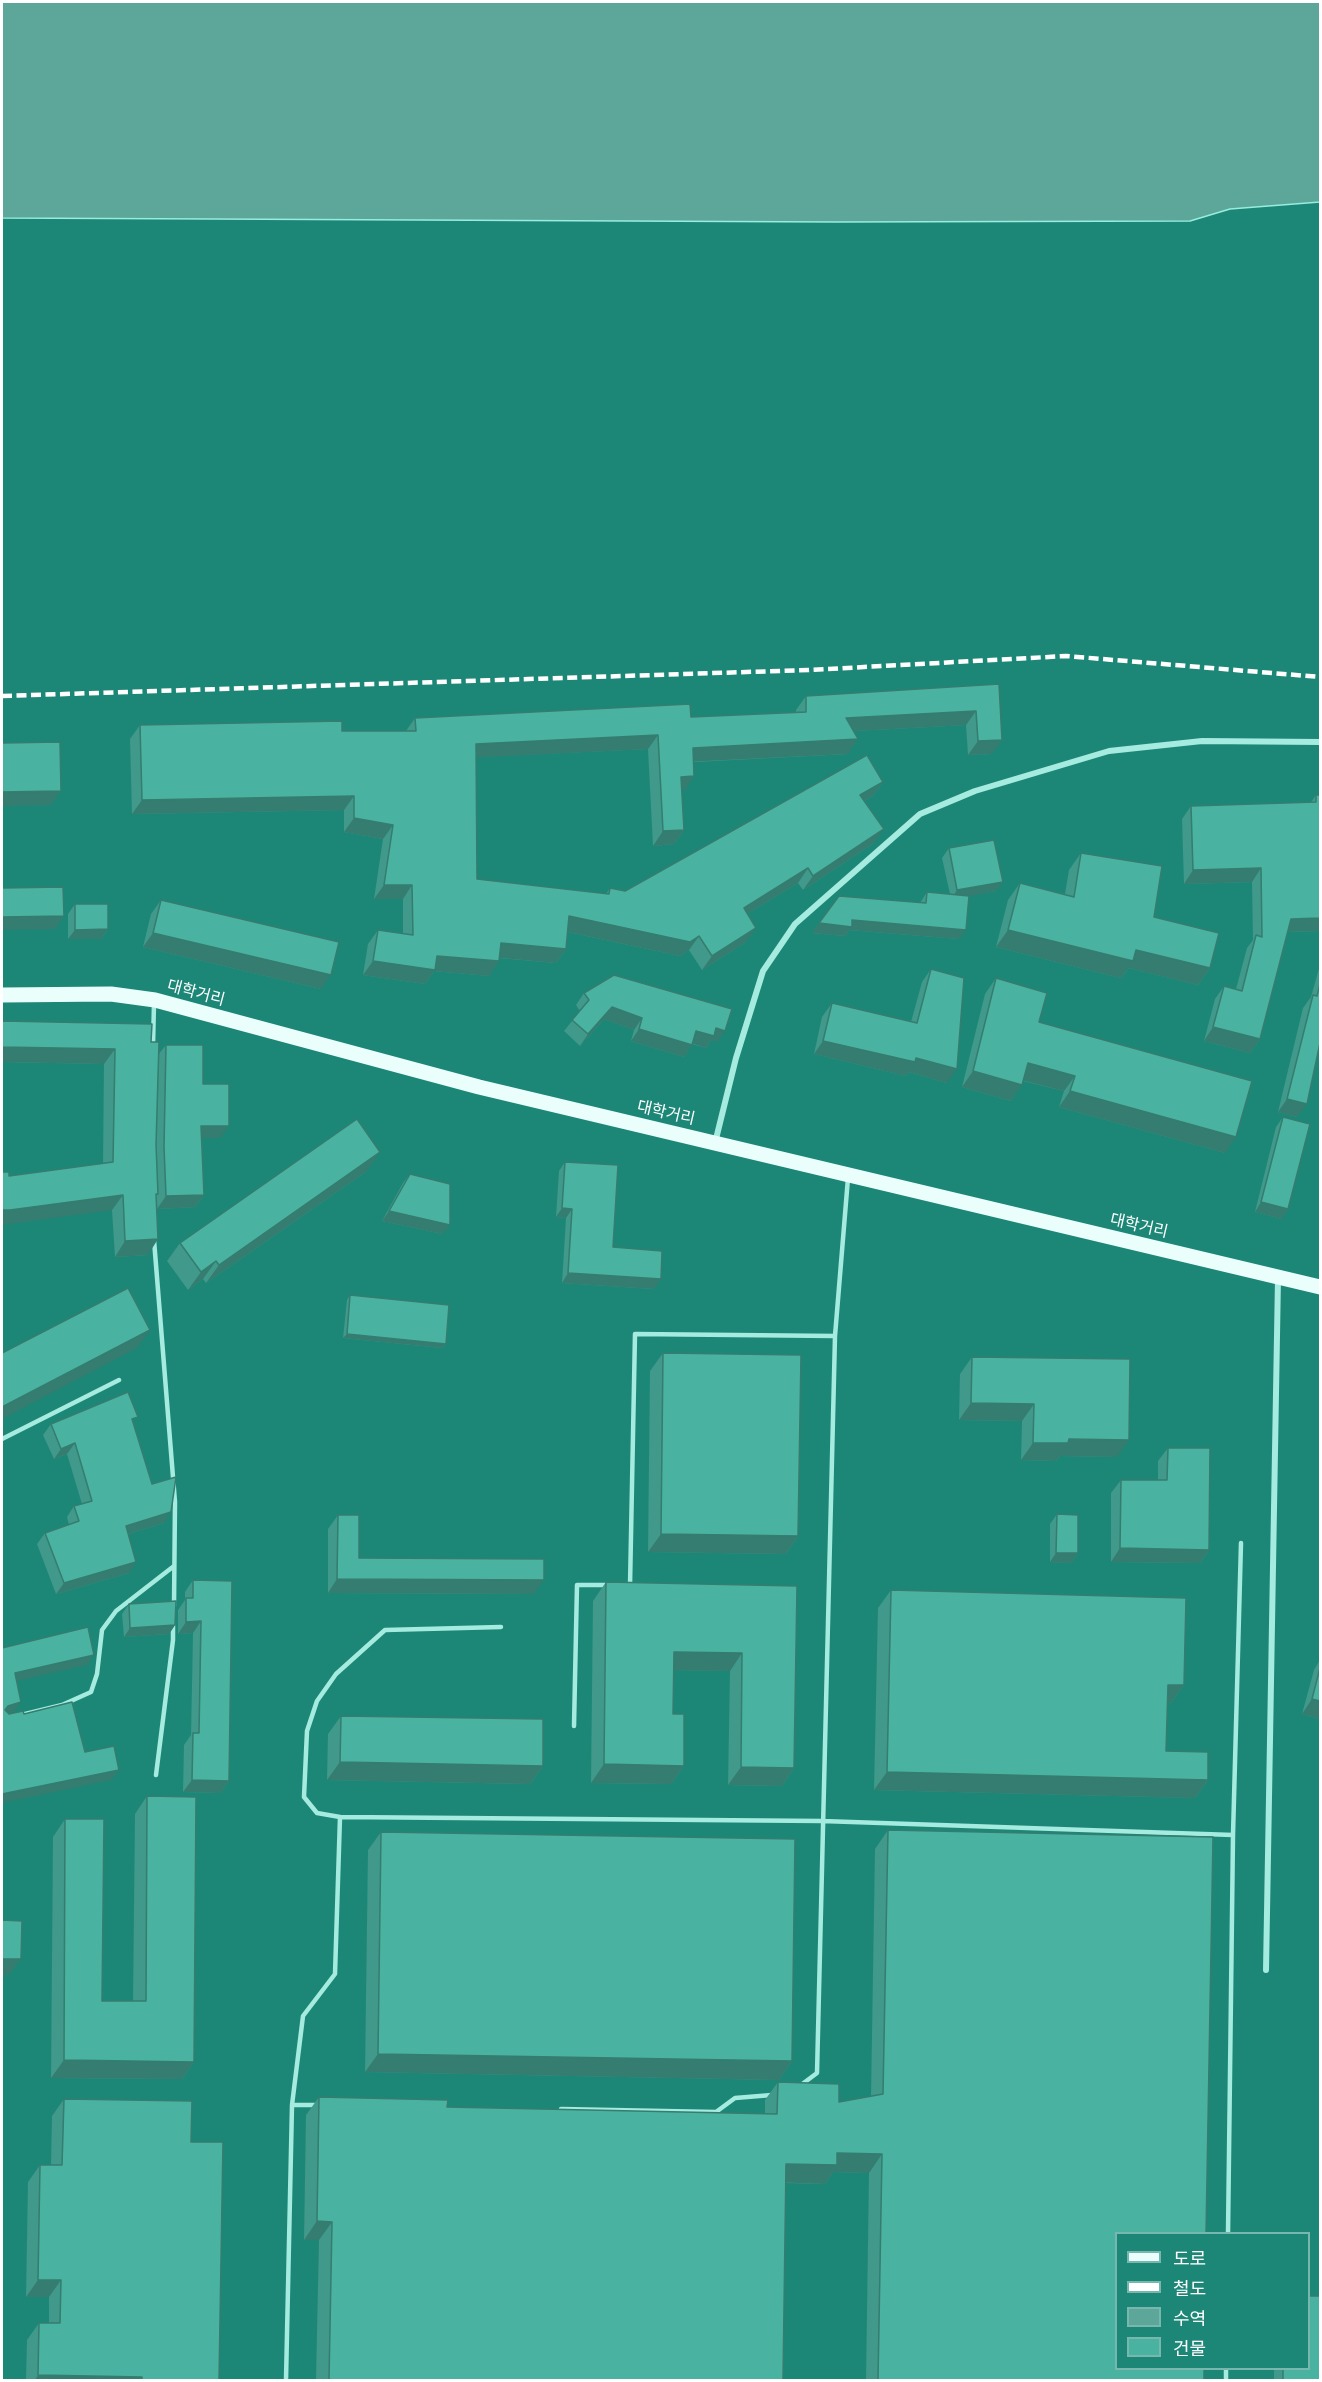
<!DOCTYPE html>
<html>
<head>
<meta charset="utf-8">
<style>
  body { margin:0 }
  #map { position:relative; width:1322px; height:2382px; overflow:hidden; background:#1d8777; font-family:Raleway,"Noto Sans KR",sans-serif }
  canvas { display:block }
  .frame { position:absolute; inset:0; border:3px solid #fff; pointer-events:none }
  .legend { position:absolute; left:1115px; top:2232px; width:195px; height:138px; box-sizing:border-box; background:#1d8777; border:2px solid #77b7ad; margin:0; padding:8px 10px; list-style:none; font-size:18px; color:#fff }
  .legend li { display:flex; align-items:center; gap:12px; height:30px }
  .legend b { width:30px; border:2px solid #77b7ad }
</style>
</head>
<body>
<div id="map">
<canvas width="1322" height="2382"></canvas>
<div class="frame"></div>
<ul class="legend">
<li><b style="height:8px;background:#eafefc"></b>도로</li>
<li><b style="height:8px;background:#fff"></b>철도</li>
<li><b style="height:16px;background:#5ca69a"></b>수역</li>
<li><b style="height:16px;background:#4ab2a0"></b>건물</li>
</ul>
</div>
<script>
const context = document.querySelector('canvas').getContext('2d');
context.lineJoin = 'round';
function paint(path, color) {
  context.fillStyle = color;
  context.fill(path, 'evenodd');
}
function trace(path, color, width, dash) {
  context.strokeStyle = color;
  context.lineWidth = width;
  context.lineCap = dash ? 'butt' : 'round';
  context.setLineDash(dash || []);
  context.stroke(path);
}
function write(font, color, halo, rows, align = 'center') {
  context.font = font + ' Raleway,"Noto Sans KR",sans-serif';
  context.lineWidth = 6;
  context.setLineDash([]);
  context.textBaseline = 'middle';
  context.strokeStyle = halo;
  context.fillStyle = color;
  for (const [text, x, y, turn = 0] of rows) {
    context.save();
    context.translate(x, y);
    context.rotate((+turn || 0) * Math.PI / 180);
    context.textAlign = isNaN(turn) ? turn : align;
    if (halo) context.strokeText(text, 0, 0);
    context.fillText(text, 0, 0);
    context.restore();
  }
}
const water = new Path2D(`
  M2,2H1320V202L1230,209L1190,221L835,222L2,218Z`);
paint(water, '#5ca69a');
trace(water, '#98edde', 1.5);
trace(new Path2D(`
  M153,1046L154,1003
  M154,1240L175,1502L174,1606
  M2,1439L119,1380
  M630,1586L635,1334L835,1336
  M21,1715L62,1705L91,1692L97,1674L102,1630L116,1611L174,1566
  M574,1726L577,1585H608
  M156,1775L173,1640V1623
  M340,1817L317,1813L304,1797L307,1731L317,1701L336,1674L385,1630L501,1627
  M801,2085L817,2073L835,1336L848,1178
  M292,2105H318
  M561,2109L716,2112L735,2098L772,2095
  M1228,2234L1233,1835
  M286,2380L292,2105L303,2016L335,1974L340,1817L822,1821L1233,1835L1241,1543
  M1226,2380V2368`), '#a5ebdf', 4.5);
trace(new Path2D(`
  M715,1143L736,1058L763,971L795,924L920,814L975,791L1109,751L1202,741L1320,742
  M1266,1970L1278,1278`), '#a5ebdf', 6);
trace(new Path2D(`
  M2,995L111,994L155,1000L479,1087L1320,1287`), '#eafefc', 15);
trace(new Path2D(`
  M2,696L809,670L1066,656L1320,677`), '#fff', 4.5, [10, 4.5]);
paint(new Path2D(`
  M999,684L992,754L968,755L966,725L854,731L848,754L694,762L685,790H681L684,830L674,844L653,846L648,749L476,757L477,879L606,894L610,888L625,891L883,782L873,796L864,801L874,843L803,890L798,883L747,914L746,942L702,970L689,950L680,956L568,932L566,949L556,963L499,958L489,976L434,971L425,984L363,975L368,944L378,930L403,934V899H374L383,839L344,832V810L132,814L130,739L140,725L342,731H406L415,718L691,717L796,712V710L806,696Z
  M1316,795H1320V931L1288,932L1260,1039L1250,1053L1204,1041L1215,999L1224,986L1236,989L1247,948L1253,940L1252,882L1184,884L1182,819L1191,806L1311,802Z
  M949,848L996,891L969,896L959,939L849,930L845,936L812,933L839,896L920,903L927,892L950,894L942,858Z
  M1081,853L1154,917L1210,968L1198,985L1129,968L1121,978L996,947L1008,900L1020,883L1065,894L1069,870Z
  M161,900L321,989L143,947L151,914Z
  M75,904L108,929L101,939H68V914Z
  M1320,965V1044L1297,1117L1278,1112L1303,1008L1311,997Z
  M931,969L947,1083L909,1072L906,1076L814,1054L822,1017L832,1003L911,1022L922,982Z
  M996,978L1039,1022L1225,1153L1059,1107L1064,1091L1023,1081L1011,1101L962,1087L985,994Z
  M584,993L717,1042L711,1040L706,1048L692,1044L684,1057L631,1041L634,1030L604,1019L580,1046L564,1031L580,1011L576,1005Z
  M2,1021L151,1042L158,1055L166,1045L203,1084L220,1138H202L204,1195L195,1207L157,1209L148,1255L115,1257L112,1210L9,1176L103,1164L104,1064L2,1062Z
  M1283,1117L1282,1219L1255,1212L1276,1127Z
  M565,1162L613,1247L654,1289L562,1283L566,1218L556,1217L559,1171Z
  M367,1171L206,1283L203,1279L188,1290L167,1261L180,1243Z
  M410,1174L443,1234L382,1221L403,1183Z
  M350,1295L446,1344L442,1348L343,1338L347,1300Z
  M663,1353L798,1536L786,1554L648,1552L650,1371Z
  M972,1357L1117,1457L1060,1456L1056,1461L1021,1460L1022,1421L959,1420L960,1374Z
  M51,1424H134L164,1523L128,1534L129,1573L56,1594L37,1544L45,1533L69,1525L67,1517L74,1506L82,1504L67,1454L54,1459L43,1435Z
  M1168,1448L1209,1550L1200,1563L1111,1562V1493L1121,1480H1158V1461Z
  M1057,1514L1078,1553L1071,1563L1050,1562V1524Z
  M338,1515L359,1558L534,1594L328,1593V1529Z
  M193,1580L229,1781L220,1793L183,1792L184,1745L191,1735L193,1633L178,1634V1610L185,1600V1592Z
  M606,1582L797,1586L794,1768L782,1786L728,1785L730,1671L674,1670L673,1714L684,1766L671,1784L591,1783L593,1601Z
  M891,1590L1184,1685L1171,1703H1167L1166,1751L1208,1780L1195,1798L874,1790L878,1608Z
  M129,1604L175,1625L169,1634L124,1637L122,1614Z
  M1320,1660V1719L1302,1714L1314,1670Z
  M341,1716L543,1766L530,1784L327,1780L328,1734Z
  M147,1796L194,2062L182,2079L51,2078L53,1837L65,1819L102,2001H133L135,1814Z
  M888,1830L1204,2380H866L869,2173L833,2172L825,2184L786,2183L783,2380H316L319,2240H304L306,2115L319,2097L447,2107L765,2114V2100L778,2082L839,2102L871,2096L875,1849Z
  M381,1832L792,2061L779,2080L365,2072L368,1850Z
  M64,2099L191,2142L219,2380H26L27,2340L39,2323H49V2297H26L28,2182L40,2165H51L52,2116Z
  M1274,2368H1308L1320,2380H1274Z`), '#40998a');
paint(new Path2D(`
  M976,711L966,725L836,732L846,718Z
  M658,735L648,749L466,758L476,744Z
  M858,739L848,754L683,762L693,748Z
  M1002,740L992,754L968,755L978,741Z
  M694,776L685,790L671,791L681,777Z
  M883,782L873,796L850,809L860,795Z
  M61,791L51,805L2,806V792Z
  M354,796L344,810L132,814L142,800Z
  M354,818L393,825L383,839L344,832Z
  M884,829L874,843L803,890L813,876Z
  M684,830L674,844L653,846L663,831Z
  M808,868L798,883L734,922L744,908Z
  M1261,868L1252,882L1184,884L1193,870Z
  M1003,882L996,891L951,900L957,890Z
  M384,885H412L403,899H374Z
  M64,916L55,929L2,930V917Z
  M569,916L699,936L689,950L680,956L559,930Z
  M1320,918V931L1282,932L1291,919Z
  M852,920L966,930L959,939L849,930L845,936L812,933L819,923Z
  M756,928L746,942L702,970L712,956Z
  M108,929L101,939H68L75,930Z
  M1008,930L1136,950L1210,968L1198,985L1129,968L1121,978L996,947Z
  M153,933L331,975L321,989L143,947Z
  M501,943L566,949L556,963L491,957Z
  M437,956L499,961L489,976L434,971L425,984L363,975L373,961Z
  M612,1007L642,1018L634,1030L604,1019L580,1046L588,1034Z
  M1213,1027L1260,1039L1250,1053L1204,1041Z
  M716,1028L725,1031L717,1042L711,1040L706,1048L688,1042L696,1031Z
  M639,1029L692,1045L684,1057L631,1041Z
  M823,1041L916,1058L957,1069L947,1083L909,1072L906,1076L814,1054Z
  M2,1047L115,1049L104,1064L2,1062Z
  M1028,1063L1075,1076L1064,1091L1017,1079Z
  M973,1071L1022,1085L1011,1101L962,1087Z
  M1070,1091L1236,1137L1225,1153L1059,1107Z
  M1287,1099L1307,1104L1297,1117L1278,1112Z
  M201,1126H229L220,1138H192Z
  M380,1152L367,1171L206,1283L219,1265Z
  M123,1195L112,1210L2,1225V1210Z
  M204,1195L195,1207L157,1209L166,1196Z
  M1261,1202L1288,1209L1282,1219L1255,1212Z
  M562,1208L572,1209L566,1218L556,1217Z
  M389,1211L450,1225L443,1234L382,1221Z
  M158,1239L148,1255L115,1257L125,1241Z
  M216,1261L203,1279L188,1290L201,1272Z
  M568,1273L661,1279L654,1289L562,1283Z
  M150,1330L137,1348L2,1419V1407Z
  M347,1334L446,1344L442,1348L343,1338Z
  M971,1403L1034,1404L1022,1421L959,1420Z
  M1069,1439L1129,1440L1117,1457L1060,1456L1056,1461L1021,1460L1033,1443Z
  M75,1443L67,1454L54,1459L61,1449Z
  M171,1512L164,1523L118,1537L126,1526Z
  M661,1534L798,1536L786,1554L648,1552Z
  M1120,1548L1209,1550L1200,1563L1111,1562Z
  M1056,1553H1078L1071,1563L1050,1562Z
  M136,1562L129,1573L56,1594L64,1583Z
  M337,1579L544,1580L534,1594L328,1593Z
  M201,1621L193,1633L178,1634L186,1622Z
  M175,1625L169,1634L124,1637L130,1628Z
  M674,1652L742,1653L730,1671L661,1670Z
  M94,1655L87,1665L8,1683L15,1673Z
  M1168,1685H1184L1171,1703L1155,1702Z
  M1312,1699L1320,1701V1719L1302,1714Z
  M21,1702L14,1712L2,1716L8,1706Z
  M340,1762L543,1766L530,1784L327,1780Z
  M604,1764L684,1766L671,1784L591,1783Z
  M741,1767L794,1768L782,1786L728,1785Z
  M119,1770L111,1780L2,1803V1794Z
  M887,1772L1208,1780L1195,1798L874,1790Z
  M192,1780L229,1781L220,1793L183,1792Z
  M2,1959H21L9,1975H2Z
  M378,2054L792,2061L779,2080L365,2072Z
  M64,2060L194,2062L182,2079L51,2078Z
  M837,2153L882,2154L869,2173L833,2172L825,2184L774,2182L786,2164Z
  M317,2221L332,2222L319,2240H304Z
  M38,2280H61L49,2297H26Z
  M38,2375L142,2377L140,2380H35Z`), '#347d70');
const building = new Path2D(`
  M999,684L1002,740L978,741L976,711L846,718L858,739L693,748L694,776L681,777L684,830L663,831L658,735L476,744L477,879L609,894L610,888L625,891L867,755L883,782L860,795L884,829L813,876L808,868L744,908L756,928L712,956L699,936L690,942L569,916L566,949L501,943L499,961L437,956L435,970L373,961L378,930L413,935L412,885H384L393,825L354,818V796L142,800L140,725L342,721V731H416L415,718L690,704L691,717L806,712V696Z
  M60,742L61,791L2,792V743Z
  M1316,795H1320V918L1291,919L1260,1039L1213,1027L1224,986L1242,991L1256,935L1262,937L1261,868L1193,870L1191,806L1316,802Z
  M994,840L1003,882L957,890L949,848Z
  M1081,853L1162,866L1154,917L1219,933L1210,968L1136,950L1133,961L1008,930L1020,883L1074,897Z
  M63,887L64,916L2,917V888Z
  M927,892L969,896L966,930L852,920V927L819,923L839,896L926,903Z
  M161,900L339,942L331,975L153,933Z
  M75,904H108V929L75,930Z
  M931,969L964,978L957,1069L916,1058L915,1062L823,1041L832,1003L917,1023Z
  M614,975L732,1009L725,1031L716,1028L714,1036L696,1031L692,1045L639,1029L642,1018L612,1007L588,1034L572,1020L589,1000L584,993Z
  M996,978L1047,993L1039,1022L1252,1081L1236,1137L1070,1091L1075,1076L1028,1063L1022,1085L973,1071Z
  M1320,984V1043L1307,1104L1287,1099L1313,995L1317,996Z
  M2,1021L152,1024L151,1042H159L156,1145L158,1194H156L158,1239L125,1241L123,1195L10,1210H2V1172H9V1176L113,1162L115,1049L2,1047Z
  M166,1045H203V1084H229V1126H201L204,1195L166,1196L164,1147Z
  M1283,1117L1310,1124L1288,1209L1261,1202Z
  M357,1119L380,1152L219,1265L216,1261L201,1272L180,1243Z
  M565,1162L618,1165L613,1247L662,1251L661,1279L568,1273L572,1209L562,1208Z
  M410,1174L450,1184V1225L389,1211Z
  M128,1288L150,1330L2,1407V1353Z
  M350,1295L449,1305L446,1344L347,1334Z
  M663,1353L801,1355L798,1536L661,1534Z
  M972,1357L1130,1359L1129,1440L1069,1439L1068,1443H1033L1034,1404L971,1403Z
  M128,1392L138,1417L132,1419L152,1484L176,1477L171,1512L126,1526L136,1562L64,1583L45,1533L79,1521L74,1506L92,1501L75,1443L61,1449L51,1424Z
  M1168,1448H1210L1209,1550L1120,1548L1121,1480H1167Z
  M1057,1514L1078,1515V1553H1056Z
  M338,1515H359V1558L544,1559V1580L337,1579Z
  M193,1580L232,1581L229,1781L192,1780L193,1733H199L201,1621L186,1622V1598H193Z
  M606,1582L797,1586L794,1768L741,1767L742,1653L674,1652L673,1714H684V1766L604,1764Z
  M891,1590L1186,1598L1184,1685H1168L1166,1751L1208,1752V1780L887,1772Z
  M176,1601L175,1625L130,1628L129,1604Z
  M88,1627L94,1655L15,1673L21,1702L8,1706L5,1710L9,1714L23,1711L24,1714L72,1702L85,1752L114,1746L119,1770L2,1794V1648Z
  M1320,1668V1701L1312,1699Z
  M341,1716L543,1719V1766L340,1762Z
  M147,1796L196,1797L194,2062L64,2060L65,1819H104L102,2001H146Z
  M888,1830L1213,1837L1206,2234H1116V2368H1204V2380H878L882,2154L837,2153V2165L786,2164L783,2380H329L332,2222L317,2221L319,2097L448,2100L447,2107L777,2114L778,2082L839,2084V2102L883,2094Z
  M381,1832L795,1839L792,2061L378,2054Z
  M2,1920L22,1921L21,1959H2Z
  M64,2099L192,2101L191,2142H223L219,2380H142V2377L38,2375L39,2323H60L61,2280H38L40,2165H62Z
  M1308,2296H1320V2380H1283V2368H1308Z`);
paint(building, '#4ab2a0');
trace(building, '#347d70', 1.5);
write('16px', '#fff', '#1d8777', [
  ["대학거리",196,993,15],
  ["대학거리",666,1113,13],
  ["대학거리",1139,1226,13]
]);
</script>
</body>
</html>
